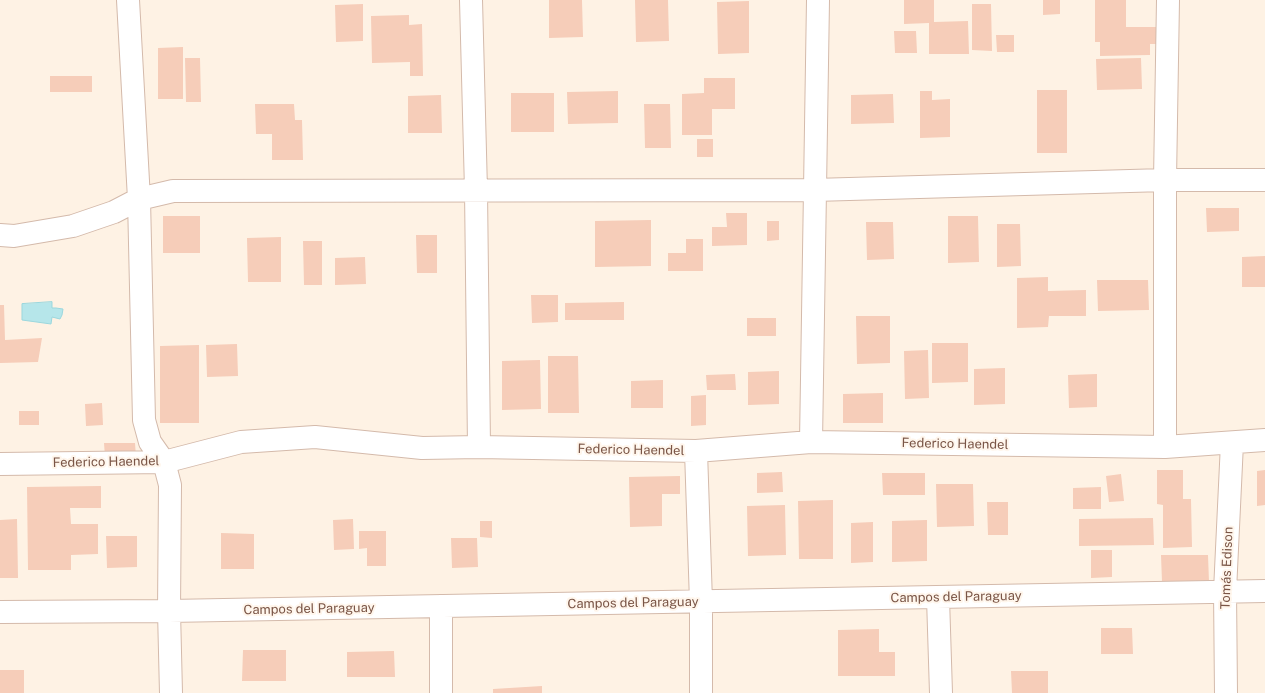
<!DOCTYPE html>
<html>
<head>
<meta charset="utf-8">
<style>
  body { margin:0 }
  canvas { display:block; background:#fef2e4 }
</style>
</head>
<body>
<canvas width="1265" height="693"></canvas>
<script>
const context = document.querySelector('canvas').getContext('2d');
context.lineJoin = 'round';
function paint(path, color) {
  context.fillStyle = color;
  context.fill(path, 'evenodd');
}
function trace(path, color, width, dash) {
  context.strokeStyle = color;
  context.lineWidth = width;
  context.lineCap = dash ? 'butt' : 'round';
  context.setLineDash(dash || []);
  context.stroke(path);
}
function write(font, color, halo, rows, align = 'center') {
  context.font = font + ' "Public Sans",sans-serif';
  context.lineWidth = 4;
  context.setLineDash([]);
  context.textBaseline = 'middle';
  context.strokeStyle = halo;
  context.fillStyle = color;
  for (const [text, x, y, turn = 0] of rows) {
    context.save();
    context.translate(x, y);
    context.rotate((+turn || 0) * Math.PI / 180);
    context.textAlign = isNaN(turn) ? turn : align;
    if (halo) context.strokeText(text, 0, 0);
    context.fillText(text, 0, 0);
    context.restore();
  }
}
const water = new Path2D(`
  M52,302V308H56L63,309L62,315L60,319L52,317L51,324L22,320V304Z`);
paint(water, '#b6e6ea');
trace(water, '#9bd7dd', 1);
paint(new Path2D(`
  M549,0H582L583,37L549,38Z
  M635,0H668L669,41L636,42Z
  M904,0H934V22L968,21L969,54H929V23L904,24Z
  M1043,0H1060V14L1043,15Z
  M1095,0H1126V27H1158V44H1150V55L1100,56V42H1095Z
  M749,1V53L718,54L717,2Z
  M363,4V41L336,42L335,5Z
  M972,4H991L992,51L972,50Z
  M409,15V25L422,24L423,76H410V62L372,63L371,16Z
  M894,31H916L917,53H895Z
  M996,35H1014V52H997Z
  M183,47V99H158V48Z
  M185,58H200L201,102H186Z
  M1141,58L1142,89L1097,90L1096,59Z
  M50,76H92V92H50Z
  M704,78H735V109H712V135H682V94L704,93Z
  M1037,90H1067V153H1037Z
  M618,91V123L568,124L567,92Z
  M920,91H932V100L950,99V137L920,138Z
  M511,93H554V132H511Z
  M893,94L894,123L851,124V95Z
  M441,95L442,133H408V96Z
  M255,104H294L295,120H302L303,160H272V134H256Z
  M644,104H670L671,148H645Z
  M697,139H713V157H697Z
  M1206,208H1239V231L1207,232Z
  M726,213H747V245L712,246V227H727Z
  M163,216H200V253H163Z
  M948,216H978L979,262L948,263Z
  M651,220V266L595,267V221Z
  M767,221H779V240L767,241Z
  M866,222H893L894,259L867,260Z
  M997,224H1020L1021,266L997,267Z
  M416,235H437V273H417Z
  M281,237V282H248L247,238Z
  M686,239H703V271H668V253H686Z
  M303,241H322V285H304Z
  M1265,256V287H1242V257Z
  M365,257L366,284L335,285V258Z
  M1048,277V291L1086,290V316H1049L1048,327L1017,328V278Z
  M1097,280H1148L1149,310L1098,311Z
  M531,295H558V322L532,323Z
  M624,302V320H565V303Z
  M0,305H4L5,340L42,338L38,362L0,363Z
  M856,316H890V363L857,364Z
  M747,318H776V336H747Z
  M932,343H968V382L932,383Z
  M237,344L238,376L207,377L206,345Z
  M199,345V423H160V346Z
  M928,350L929,398L905,399L904,351Z
  M548,356H578L579,413H548Z
  M540,360L541,409L502,410V361Z
  M1005,368V404L974,405V369Z
  M779,371V404L748,405V372Z
  M735,374L736,390H707L706,375Z
  M1097,374V407L1069,408L1068,375Z
  M663,380V408H631V381Z
  M883,393V423H843V394Z
  M706,395V425L691,426V396Z
  M102,403L103,425L86,426L85,404Z
  M19,411H39V425H19Z
  M104,443H135L136,457H105Z
  M1157,470H1183V499H1191L1192,547L1163,548V505L1157,504Z
  M1265,470V505L1257,506V471Z
  M782,472L783,492L757,493V473Z
  M882,473H925V495H883Z
  M1121,474L1124,501L1109,502L1106,476Z
  M680,476V494H662V526L630,527L629,477Z
  M936,484H973L974,526L937,527Z
  M101,486V508H70L71,524H98V554L71,555V570H28L27,487Z
  M1101,487V509H1073V488Z
  M833,500V559H799L798,501Z
  M987,502H1008V535H988Z
  M785,505L786,555L748,556L747,506Z
  M1153,518L1154,545L1079,546V519Z
  M17,519L18,578H0V520Z
  M353,519L354,549L334,550L333,520Z
  M927,520V561L892,562V521Z
  M480,521H492V538L480,537Z
  M873,522V562L851,563V523Z
  M359,531H386V566H367V548L359,549Z
  M221,533L254,534V569H221Z
  M106,536H137V567L107,568Z
  M451,538H477L478,567L452,568Z
  M1091,550H1112V577L1091,578Z
  M1161,555H1208L1209,582H1162Z
  M1101,628H1132L1133,654H1101Z
  M879,629V652H895V676H838V630Z
  M243,650H286V681H242Z
  M394,651L395,677H347V652Z
  M0,670H24V693H0Z
  M1011,671H1048V693H1012Z
  M542,686V693H493V689Z`), '#f6cdb9');
const minor = new Path2D(`
  M128,0L139,199L144,420L150,442L164,462L170,485L169,611L171,693
  M471,0L476,190L479,447
  M0,235L14,236L73,226L114,212L139,199L173,191L814,190L1165,180H1265
  M811,442L818,0
  M1165,447V180L1168,0
  M696,451L701,602V693
  M0,464L164,462L241,442L315,437L422,448L479,447L696,451L811,442L1165,447L1265,440
  M938,598L941,693
  M441,606V693
  M0,612L169,611L1265,591
  M1226,693L1225,591L1232,443`);
trace(minor, '#d4baab', 24);
trace(minor, '#fff', 22);
write('13px', '#7a5546', '#fff6ec', [
  ["Federico Haendel",955,444,1],
  ["Federico Haendel",631,450,1],
  ["Federico Haendel",106,462,-1],
  ["Tomás Edison",1227,568,-88],
  ["Campos del Paraguay",956,597,-1],
  ["Campos del Paraguay",633,603,-1],
  ["Campos del Paraguay",309,609,-1]
]);
</script>
</body>
</html>
